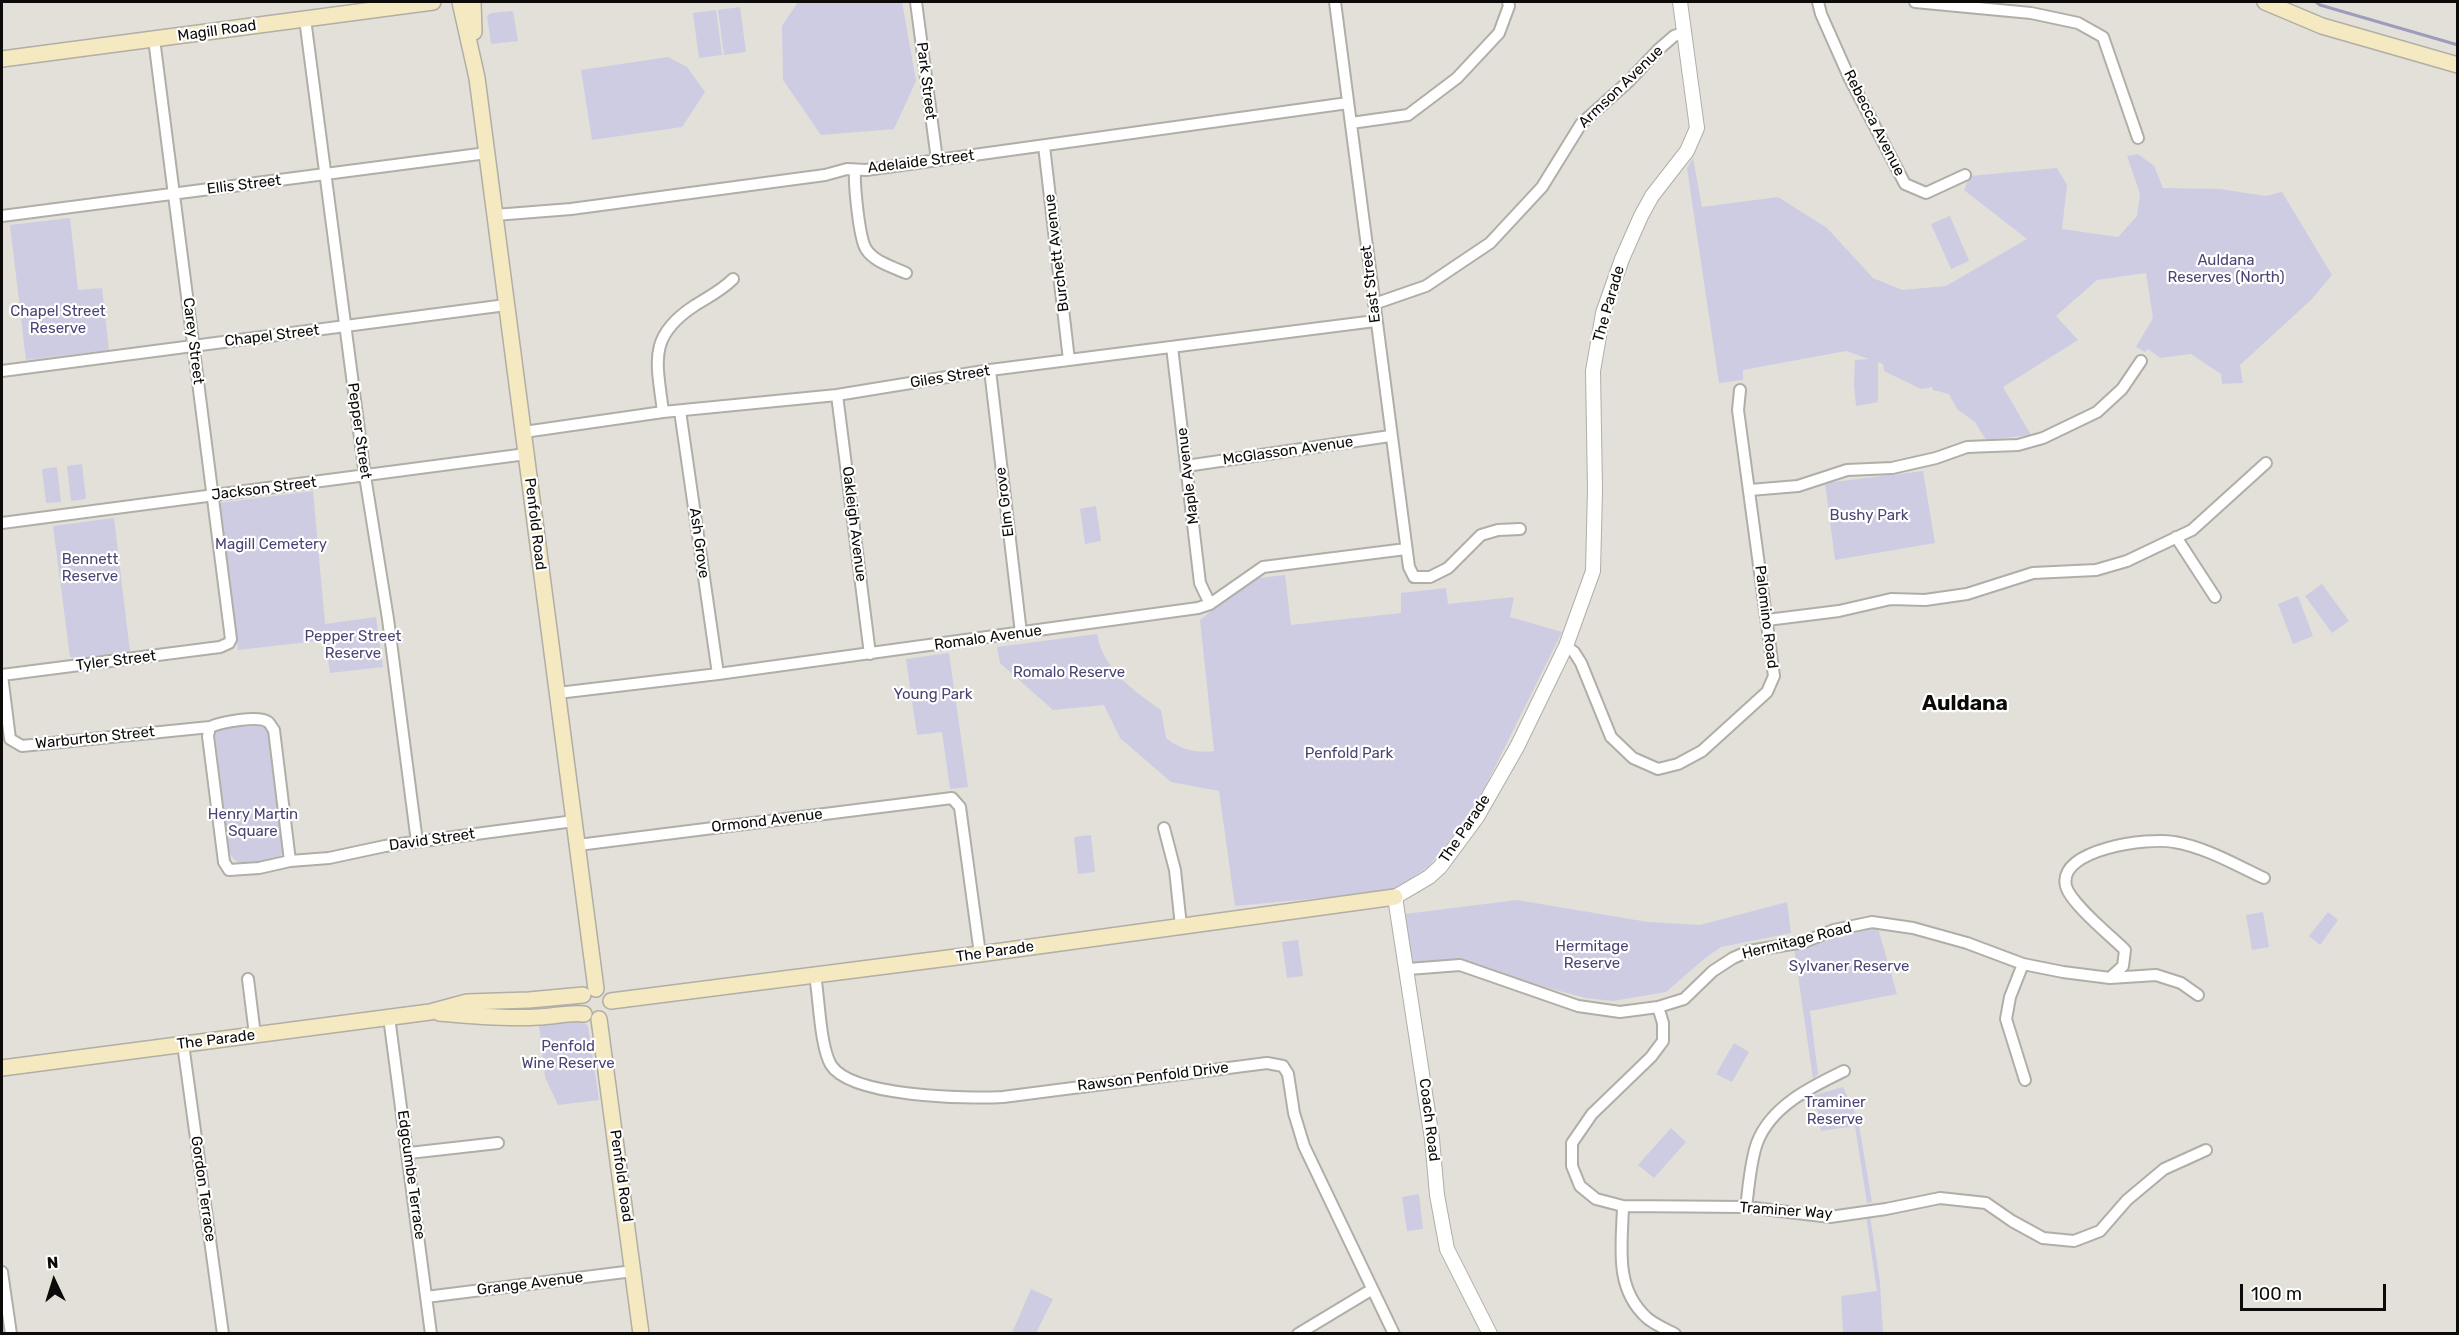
<!DOCTYPE html>
<html>
<head>
<meta charset="utf-8">
<style>
  body { margin:0 }
  #map { position:relative; width:2459px; height:1335px; overflow:hidden; background:#e2e0d8; font-family:Rubik,sans-serif }
  canvas { display:block }
  .frame { position:absolute; inset:0; border:3px solid #0c0b09; pointer-events:none }
  .north { position:absolute; left:24px; top:1251px; width:60px; height:60px; -webkit-text-stroke:4px #fff; paint-order:stroke; rotate:356deg; font-size:16px; font-weight:700; line-height:24px; text-align:center; color:#0c0b09 }
  .north::after { content:''; display:block; margin:auto; width:21px; height:27px; background:#0c0b09; clip-path:polygon(50% 0,100% 100%,50% 72%,0 100%) }
  .scale { position:absolute; left:2240px; top:1284px; width:146px; height:27px; box-sizing:border-box; border:3px solid #0c0b09; border-top:0; padding-left:8px; font-size:18px; line-height:21px; white-space:nowrap; color:#0c0b09; -webkit-text-stroke:4px #fff; paint-order:stroke }
</style>
</head>
<body>
<div id="map">
<canvas width="2459" height="1335"></canvas>
<div class="frame"></div>
<div class="north">N</div>
<div class="scale">100 m</div>
</div>
<script>
const context = document.querySelector('canvas').getContext('2d');
context.lineJoin = 'round';
function paint(path, color) {
  context.fillStyle = color;
  context.fill(path, 'evenodd');
}
function trace(path, color, width, dash) {
  context.strokeStyle = color;
  context.lineWidth = width;
  context.lineCap = dash ? 'butt' : 'round';
  context.setLineDash(dash || []);
  context.stroke(path);
}
function write(font, color, halo, rows, align = 'center') {
  context.font = font + ' Rubik,sans-serif';
  context.lineWidth = 4.5;
  context.setLineDash([]);
  context.textBaseline = 'middle';
  context.strokeStyle = halo;
  context.fillStyle = color;
  for (const [text, x, y, turn = 0] of rows) {
    context.save();
    context.translate(x, y);
    context.rotate((+turn || 0) * Math.PI / 180);
    context.textAlign = isNaN(turn) ? turn : align;
    if (halo) context.strokeText(text, 0, 0);
    context.fillText(text, 0, 0);
    context.restore();
  }
}
paint(new Path2D(`
  M798,2H902L916,81L894,129L821,135L783,80L782,26Z
  M740,7L746,52L724,55L718,10Z
  M716,10L722,55L699,58L693,13Z
  M513,11L518,41L491,44L487,16L491,13Z
  M668,57L687,67L705,92L682,127L592,140L581,70Z
  M2138,154L2154,166L2163,188L2220,189L2266,196L2282,192L2332,275L2311,300L2240,365L2243,383L2222,384L2221,374L2191,354L2160,358L2148,349L2145,352L2136,347L2153,318L2146,273L2097,280L2056,316L2078,340L2003,387L2031,435L1986,440L1975,422L1957,409L1949,394L1933,390L1932,387L1921,389L1884,371L1883,364L1878,362V402L1856,406L1854,384L1855,360L1869,359L1846,351L1743,370V380L1719,383L1687,168L1693,158L1702,207L1778,197L1827,228L1873,278L1902,290L1946,286L2027,239L1964,190L1970,176L2057,168L2067,185L2062,229L2118,237L2137,216L2140,194L2127,156Z
  M1950,216L1969,261L1951,269L1931,224Z
  M70,218L78,290L102,288L109,350L26,360L10,225Z
  M82,464L86,499L71,501L67,466Z
  M57,467L61,502L46,503L42,469Z
  M1923,471L1935,543L1835,560L1825,483Z
  M313,491L325,624L376,617L383,667L330,673L325,640L238,650L219,503Z
  M1096,506L1101,541L1085,544L1080,509Z
  M114,518L130,652L83,658L70,657L53,526Z
  M1285,575L1291,625L1401,613V593L1446,588L1448,604L1514,597L1510,617L1562,632L1482,793L1457,831L1429,866L1402,885L1385,892L1235,906L1219,791L1171,782L1120,738L1104,705L1053,710L1000,663L997,647L1097,634C1103,670 1134,691 1161,710L1166,738C1181,750 1195,753 1214,751L1200,620L1250,579Z
  M2322,584L2349,621L2332,633L2305,596Z
  M2298,596L2313,636L2293,644L2278,604Z
  M949,653L968,787L950,789L942,732L917,735L906,659Z
  M259,723L265,725L269,732L285,851L275,861C256,863 238,872 229,851L215,734L218,729Z
  M1091,835L1095,872L1078,874L1074,837Z
  M1517,900L1648,922L1700,925L1787,902L1791,933L1721,947L1704,959L1666,992L1613,1001L1586,998L1510,978L1458,960L1413,964L1405,914Z
  M2263,912L2269,947L2252,950L2246,915Z
  M2328,912L2338,920L2320,945L2309,936Z
  M1877,925L1897,994L1810,1011L1818,1074L1813,1079L1794,948L1849,928Z
  M1298,940L1303,976L1287,978L1282,942Z
  M581,1020L588,1026L599,1100L558,1105L545,1077L539,1025Z
  M1734,1043L1749,1052L1732,1082L1716,1074Z
  M1843,1087L1858,1119L1872,1202L1867,1203L1855,1126L1821,1131L1815,1095Z
  M1671,1128L1686,1142L1654,1178L1638,1165Z
  M1419,1194L1423,1229L1407,1231L1402,1197Z
  M1870,1215L1880,1283L1883,1333H1843L1841,1296L1877,1291L1866,1216Z
  M1031,1289L1053,1299L1036,1333H1012Z`), '#cecce3');
trace(new Path2D(`
  M2316,2L2320,5L2458,45`), '#9e9bbc', 3);
const minor = new Path2D(`
  M916,2L937,160
  M1335,2L1409,567L1414,577H1430L1448,568L1481,535L1498,530L1520,529
  M1818,2L1821,14L1849,77L1905,184L1926,193L1965,175
  M1915,2L2031,13L2078,23L2103,37L2138,138
  M305,19L365,476L388,619L417,842
  M1351,123L1408,115L1457,78L1499,33L1509,6L1508,2
  M1044,146L1069,360
  M855,170C854,184 859,238 866,249C874,262 893,267 906,273
  M495,215L571,209L825,175L847,169L866,170L1348,103
  M2,216L487,153
  M1374,304L1426,286L1490,243L1542,187L1581,124L1629,81L1659,49L1674,36L1685,32
  M1172,347L1200,583L1210,604
  M990,370L1021,633
  M2,371L506,305
  M837,395L870,654
  M680,411L718,674
  M663,412C657,362 647,337 694,306C708,297 721,291 733,279
  M524,432L663,412L837,395L990,370L1375,321
  M1186,466L1390,436
  M1750,490L1798,486L1847,470L1892,468L1936,458L1967,447L2018,445L2043,438L2097,412L2122,389L2141,361
  M2,523L526,454
  M2176,537L2215,597
  M1767,620L1839,611L1891,599L1925,600L1967,594L2033,573L2096,570L2127,561L2192,530L2266,463
  M1566,646L1574,652L1581,663L1611,737L1633,758L1658,769L1678,764L1702,751L1767,692L1774,676L1738,410L1740,390
  M2,675L220,647L229,643L231,639L154,39
  M2,675L10,739L22,746L210,727
  M558,693L718,674L1198,608L1210,604L1263,567L1406,549
  M1164,828L1175,870L1181,926
  M578,845L952,798L960,807L980,954
  M290,861L274,730C272,728 270,723 268,722C259,715 221,722 210,727L208,736L224,862L229,870L259,868L290,861L329,858L385,846L574,821
  M2023,964L2010,997L2006,1019L2025,1080
  M1408,969L1460,965L1578,1006L1620,1012L1658,1007L1684,999L1713,971L1733,958L1749,951L1804,942L1834,930L1872,922L1913,928L1967,943L2023,964L2063,972L2110,978L2156,975L2181,983L2198,995
  M815,975C819,997 820,1047 831,1065C851,1097 967,1099 1003,1097L1267,1063L1283,1066L1288,1074L1294,1113L1304,1146L1394,1334
  M2110,978L2123,966L2125,950C2112,937 2070,903 2066,886C2057,849 2149,837 2174,842C2205,847 2236,865 2264,878
  M248,979L255,1035
  M1658,1007L1663,1023V1041L1651,1057L1592,1114L1572,1143V1166L1580,1186L1596,1199L1623,1206L1746,1207L1830,1217L1886,1209L1940,1198L1986,1203L2012,1221L2043,1238L2074,1241L2100,1231L2127,1200L2164,1169L2206,1150
  M389,1017L431,1334
  M183,1044L223,1334
  M409,1153L498,1143
  M1623,1206C1622,1246 1614,1287 1646,1317C1653,1324 1666,1329 1675,1334
  M1746,1207C1749,1186 1750,1163 1757,1143C1771,1106 1811,1087 1844,1071
  M2,1272L11,1334
  M426,1297L633,1271
  M1298,1334L1371,1290`);
const tertiary = new Path2D(`
  M1490,1334L1447,1249L1437,1195L1432,1139L1395,897L1429,877L1440,867L1477,817L1517,747L1566,646L1593,571L1595,490L1593,371L1603,313L1622,259L1641,216L1652,196L1687,151L1697,128L1680,2`);
const secondary = new Path2D(`
  M460,2L477,78L596,989
  M473,2L474,32
  M2265,2L2322,26L2458,65
  M2,59L433,2
  M611,1001L980,954L1395,897
  M439,1013C471,1016 505,1019 538,1017C553,1017 568,1012 584,1014
  M599,1019L641,1334
  M2,1068L430,1012L467,1002L529,1000L583,995`);
trace(minor, '#b0aea6', 14);
trace(tertiary, '#b0aea6', 16);
trace(secondary, '#b0aea6', 18);
trace(minor, '#fff', 10);
trace(tertiary, '#fff', 14);
trace(secondary, '#f4e9c1', 15);
write('15px', '#0c0b09', '#fff', [
  ["Magill Road",217,31,-8],
  ["Park Street",926,81,83],
  ["Armson Avenue",1621,87,-44],
  ["Rebecca Avenue",1874,123,63],
  ["Adelaide Street",921,162,-7],
  ["Ellis Street",244,185,-7],
  ["Burchett Avenue",1057,253,-97],
  ["East Street",1371,284,-97],
  ["The Parade",1609,304,-74],
  ["Chapel Street",272,336,-7],
  ["Carey Street",193,341,83],
  ["Giles Street",950,377,-9],
  ["Pepper Street",359,431,82],
  ["McGlasson Avenue",1288,451,-8],
  ["Maple Avenue",1188,476,-97],
  ["Jackson Street",264,489,-7],
  ["Elm Grove",1005,502,-97],
  ["Penfold Road",535,524,83],
  ["Oakleigh Avenue",854,524,83],
  ["Ash Grove",699,543,82],
  ["Palomino Road",1766,617,83],
  ["Romalo Avenue",988,638,-8],
  ["Tyler Street",116,661,-7],
  ["Warburton Street",95,738,-6],
  ["Ormond Avenue",767,821,-7],
  ["The Parade",1465,829,-56],
  ["David Street",432,840,-8],
  ["Hermitage Road",1797,941,-14],
  ["The Parade",995,952,-8],
  ["The Parade",216,1040,-7],
  ["Rawson Penfold Drive",1153,1077,-7],
  ["Coach Road",1429,1120,83],
  ["Edgcumbe Terrace",411,1175,82],
  ["Penfold Road",621,1176,82],
  ["Gordon Terrace",203,1189,82],
  ["Traminer Way",1786,1211,4],
  ["Grange Avenue",530,1284,-7]
]);
write('15px', '#4c4474', '#fff', [
  ["Auldana",2226,261],
  ["Reserves (North)",2226,278],
  ["Chapel Street",58,312],
  ["Reserve",58,329],
  ["Bushy Park",1869,516],
  ["Magill Cemetery",271,545],
  ["Bennett",90,560],
  ["Reserve",90,577],
  ["Pepper Street",353,637],
  ["Reserve",353,654],
  ["Romalo Reserve",1069,673],
  ["Young Park",933,695],
  ["Penfold Park",1349,754],
  ["Henry Martin",253,815],
  ["Square",253,832],
  ["Hermitage",1592,947],
  ["Reserve",1592,964],
  ["Sylvaner Reserve",1849,967],
  ["Penfold",568,1047],
  ["Wine Reserve",568,1064],
  ["Traminer",1835,1103],
  ["Reserve",1835,1120]
]);
write('bold 21px', '#0c0b09', '#fff', [
  ["Auldana",1965,704]
]);
</script>
</body>
</html>
